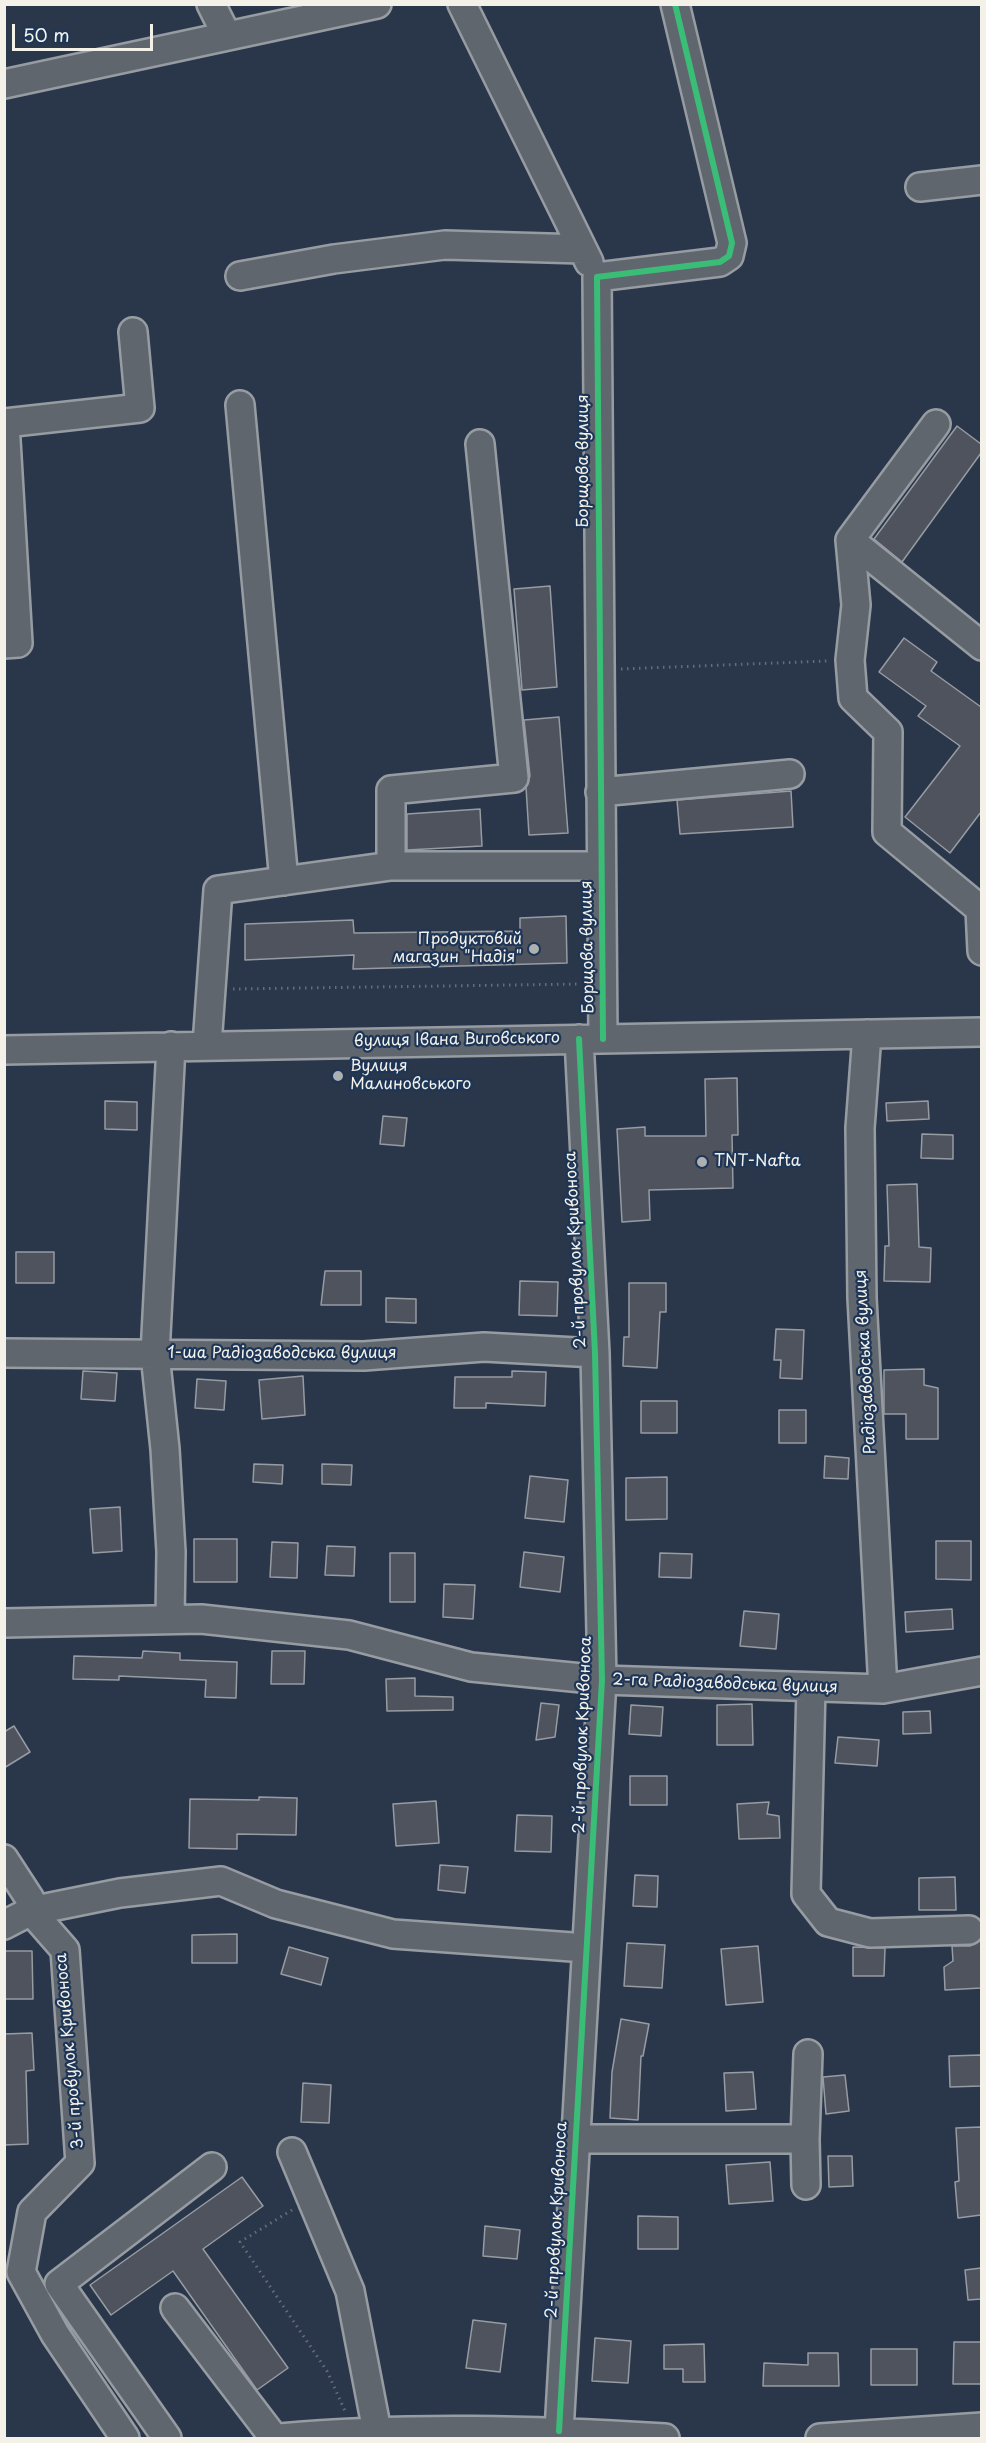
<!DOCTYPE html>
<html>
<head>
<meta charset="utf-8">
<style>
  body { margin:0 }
  #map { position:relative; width:986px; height:2443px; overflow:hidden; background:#2a374a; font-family:"Playpen Sans",sans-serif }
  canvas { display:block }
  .frame { position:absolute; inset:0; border:6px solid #f4f1e8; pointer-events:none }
  .scale { position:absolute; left:12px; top:24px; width:141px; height:27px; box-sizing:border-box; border:3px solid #f4f1e8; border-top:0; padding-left:8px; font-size:18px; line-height:21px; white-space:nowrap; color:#f4f1e8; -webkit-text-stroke:4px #1d3557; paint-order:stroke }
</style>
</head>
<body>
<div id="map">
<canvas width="986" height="2443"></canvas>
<div class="frame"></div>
<div class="scale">50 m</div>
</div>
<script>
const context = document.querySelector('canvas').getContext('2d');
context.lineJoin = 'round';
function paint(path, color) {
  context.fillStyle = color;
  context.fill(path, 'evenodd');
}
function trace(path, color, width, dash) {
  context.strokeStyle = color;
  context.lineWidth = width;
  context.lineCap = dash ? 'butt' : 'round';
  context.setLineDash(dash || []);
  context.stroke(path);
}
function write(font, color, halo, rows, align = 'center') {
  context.font = font + ' "Playpen Sans",sans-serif';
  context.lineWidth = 4.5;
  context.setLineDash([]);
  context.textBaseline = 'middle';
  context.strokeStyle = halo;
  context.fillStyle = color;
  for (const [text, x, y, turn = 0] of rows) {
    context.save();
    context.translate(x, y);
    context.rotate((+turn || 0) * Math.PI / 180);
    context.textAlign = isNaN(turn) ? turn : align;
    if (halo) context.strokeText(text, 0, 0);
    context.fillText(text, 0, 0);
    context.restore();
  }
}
const building = new Path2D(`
  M957,426L981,444V453L902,562L874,539Z
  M550,586L557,687L522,690L514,589Z
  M904,638L937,662L931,671L981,707V812L950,853L905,817L960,746L918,716L926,706L879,672Z
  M559,717L568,833L529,835L526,787L530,776L524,720Z
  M791,791L793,827L680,834L677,800Z
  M480,809L482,846L407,850V814Z
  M566,916L567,963L353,969L354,955L245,960V924L353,920L354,933L520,931V918Z
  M737,1078L738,1135H732L733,1188L649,1190L650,1220L622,1222L617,1129L645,1127V1136H706L705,1079Z
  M105,1101L137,1102V1130L105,1129Z
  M928,1101L929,1119L887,1121L886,1103Z
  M383,1116L407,1118L404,1146L380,1144Z
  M922,1134L953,1135V1159L921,1158Z
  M917,1184L919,1247L931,1248L930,1282L884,1281L885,1246H889L887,1185Z
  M16,1252H54V1283H16Z
  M325,1271H361V1305H321Z
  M520,1281L558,1282L557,1316L519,1315Z
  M629,1283H666V1312H660L657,1368L623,1366L624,1337H629Z
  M386,1298L416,1299V1323L386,1322Z
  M776,1329L804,1330L802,1379L780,1378L781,1360H774Z
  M924,1369V1385L938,1388V1439H906V1414H884V1370Z
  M83,1371L117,1373L115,1401L81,1399Z
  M512,1371L546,1372L545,1406L486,1403V1408H454L455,1377H512Z
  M303,1376L305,1415L262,1419L259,1380Z
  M197,1379L226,1381L224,1410L195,1408Z
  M641,1401H677V1433H641Z
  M779,1410H806V1443H779Z
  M825,1456L849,1458L848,1479L824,1478Z
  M254,1464L283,1465L282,1484L253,1482Z
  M322,1464L352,1465L351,1485L322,1484Z
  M530,1476L568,1480L564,1522L525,1518Z
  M667,1477V1519L626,1520V1478Z
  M120,1507L122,1551L93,1553L90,1509Z
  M194,1539H237V1582H194Z
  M936,1541H971V1580L936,1579Z
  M272,1542L298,1543L297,1578L270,1577Z
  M327,1546L355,1547L354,1576L325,1575Z
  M524,1552L564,1557L560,1592L520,1587Z
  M390,1553H415V1602H390Z
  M660,1553L692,1554L691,1578L659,1577Z
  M444,1584L475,1585L473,1619L443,1617Z
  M952,1609L953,1629L906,1632L905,1612Z
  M744,1611L779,1614L776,1649L740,1646Z
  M143,1651L180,1653V1660L237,1662L236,1698L205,1697L206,1680L119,1676V1680L73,1679L74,1656L142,1658Z
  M272,1651H305L304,1684H271Z
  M415,1678V1696L453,1697V1710L387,1711L386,1679Z
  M541,1703L559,1705L555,1737L536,1740Z
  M752,1704L753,1745H717V1705Z
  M631,1705L663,1707L661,1736L629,1734Z
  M930,1711L931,1733L903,1734V1712Z
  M14,1726L30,1752L4,1768V1732Z
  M838,1737L879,1740L877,1766L835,1763Z
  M630,1776H667V1805H630Z
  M259,1797L297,1798L296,1835L237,1834V1849L189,1848L190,1799L259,1800Z
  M436,1801L439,1843L396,1846L393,1804Z
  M769,1802L767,1814L779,1816L780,1838L739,1839L737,1804Z
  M517,1815L552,1816L551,1852L515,1851Z
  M440,1865L468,1867L465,1893L438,1890Z
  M635,1875L658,1876L657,1907L633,1906Z
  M955,1877L956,1910H919V1878Z
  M237,1934V1963H192V1935Z
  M981,1940V1988L945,1990L944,1967L953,1961L952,1946H970Z
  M627,1943L665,1945L662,1988L624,1986Z
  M758,1946L763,2002L726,2005L721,1949Z
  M289,1947L328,1958L321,1985L281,1974Z
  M853,1947L885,1948L884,1976H853Z
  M4,1951H32L33,1999H4Z
  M621,2019L649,2024L643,2056H641L638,2120L610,2118L612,2072Z
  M32,2033L34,2070L26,2071L28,2144L4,2145V2034Z
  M981,2055V2086L950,2087L949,2056Z
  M753,2072L756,2109L726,2111L724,2073Z
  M845,2075L849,2111L826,2114L823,2077Z
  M303,2083L331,2085L329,2123L301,2122Z
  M981,2127V2215L958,2218L955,2182L959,2181L956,2128Z
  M828,2156H852L853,2186L829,2187Z
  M770,2162L773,2201L729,2204L726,2165Z
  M242,2177L263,2206L203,2249L288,2368L257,2390L173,2271L111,2315L90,2285Z
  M638,2216L678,2217V2249H638Z
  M485,2226L520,2230L517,2259L483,2256Z
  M981,2268V2299L968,2300L965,2270Z
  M473,2320L506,2324L500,2372L466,2368Z
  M595,2338L631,2341L628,2383L592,2381Z
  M954,2342H981V2384H953Z
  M704,2344L705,2382H683V2369H664V2345Z
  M871,2349H917V2385H871Z
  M808,2353H838L839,2386H763L764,2363L808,2365Z`);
paint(building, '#4e535e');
trace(building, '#979ca3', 1.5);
const minor = new Path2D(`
  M211,4L227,36
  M462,4L589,262
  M4,84L377,4
  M920,187L982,180
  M240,276L334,259L445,245L582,249
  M240,405L284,881
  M936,424L850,540L982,646
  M850,540L856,605L850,660L853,698L888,732L887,832L980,909L982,951
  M4,644L18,643L5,423L140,408L133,332
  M600,792L790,774
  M391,866H601
  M867,1034L860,1128L862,1298L883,1689
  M603,1039L597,277L720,262L729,256L732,243L675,4
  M207,1045L218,890L391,866V790L514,778L480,444
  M4,1050L982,1032
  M4,1353L364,1356L484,1347L595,1353
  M170,1619L171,1552L165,1449L155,1354L171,1046
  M4,1623L201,1619L349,1635L471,1667L602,1680L883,1689L982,1671
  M811,1687L806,1894L828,1922L870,1933L969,1930
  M4,1859L30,1899L31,1911
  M31,1911L65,1950L80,2163L32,2212L21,2272L55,2334L125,2438
  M4,1925L31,1911L120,1893L221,1881L276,1904L393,1934L586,1948
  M575,2139H805L808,2054
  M805,2139L806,2185
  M292,2152L350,2291L377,2431
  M175,2308L274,2438
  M559,2431L602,1680L595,1353L579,1039
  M167,2438L59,2284L212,2167
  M280,2438C408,2426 537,2430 665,2438
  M820,2438L982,2427`);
trace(minor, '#979ca3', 32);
trace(new Path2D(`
  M621,669L827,661
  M233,989L581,984
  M292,2210L240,2242L327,2371L345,2411`), '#666d76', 3, [1.5, 4.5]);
trace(minor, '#60666e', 27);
trace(new Path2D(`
  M603,1039L597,277L720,262L729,256L732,243L675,4
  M559,2431L602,1680L595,1353L579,1039`), '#3abd76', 6);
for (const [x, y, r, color] of [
  [534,949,6,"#adb0b1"],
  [338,1076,6,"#adb0b1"],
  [702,1162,6,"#adb0b1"]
]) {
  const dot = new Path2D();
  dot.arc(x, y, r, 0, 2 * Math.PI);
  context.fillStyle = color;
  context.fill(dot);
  trace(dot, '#1d3557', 2);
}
write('16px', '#f4f1e8', '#1d3557', [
  ["Борщова вулиця",584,461,-90],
  ["Борщова вулиця",588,947,-91],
  ["вулиця Івана Виговського",457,1040,-1],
  ["2-й провулок Кривоноса",576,1250,-93],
  ["1-ша Радіозаводська вулиця",282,1354],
  ["Радіозаводська вулиця",866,1362,-93],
  ["2-га Радіозаводська вулиця",725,1684,2],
  ["2-й провулок Кривоноса",583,1735,-88],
  ["3-й провулок Кривоноса",70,2051,-95],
  ["2-й провулок Кривоноса",557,2220,-87]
]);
write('16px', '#f4f1e8', '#1d3557', [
  ["Продуктовий",522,940,"right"],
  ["магазин \"Надія\"",522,958,"right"],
  ["Вулиця",350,1067],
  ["Малиновського",350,1085],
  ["TNT-Nafta",714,1162]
], 'left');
</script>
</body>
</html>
